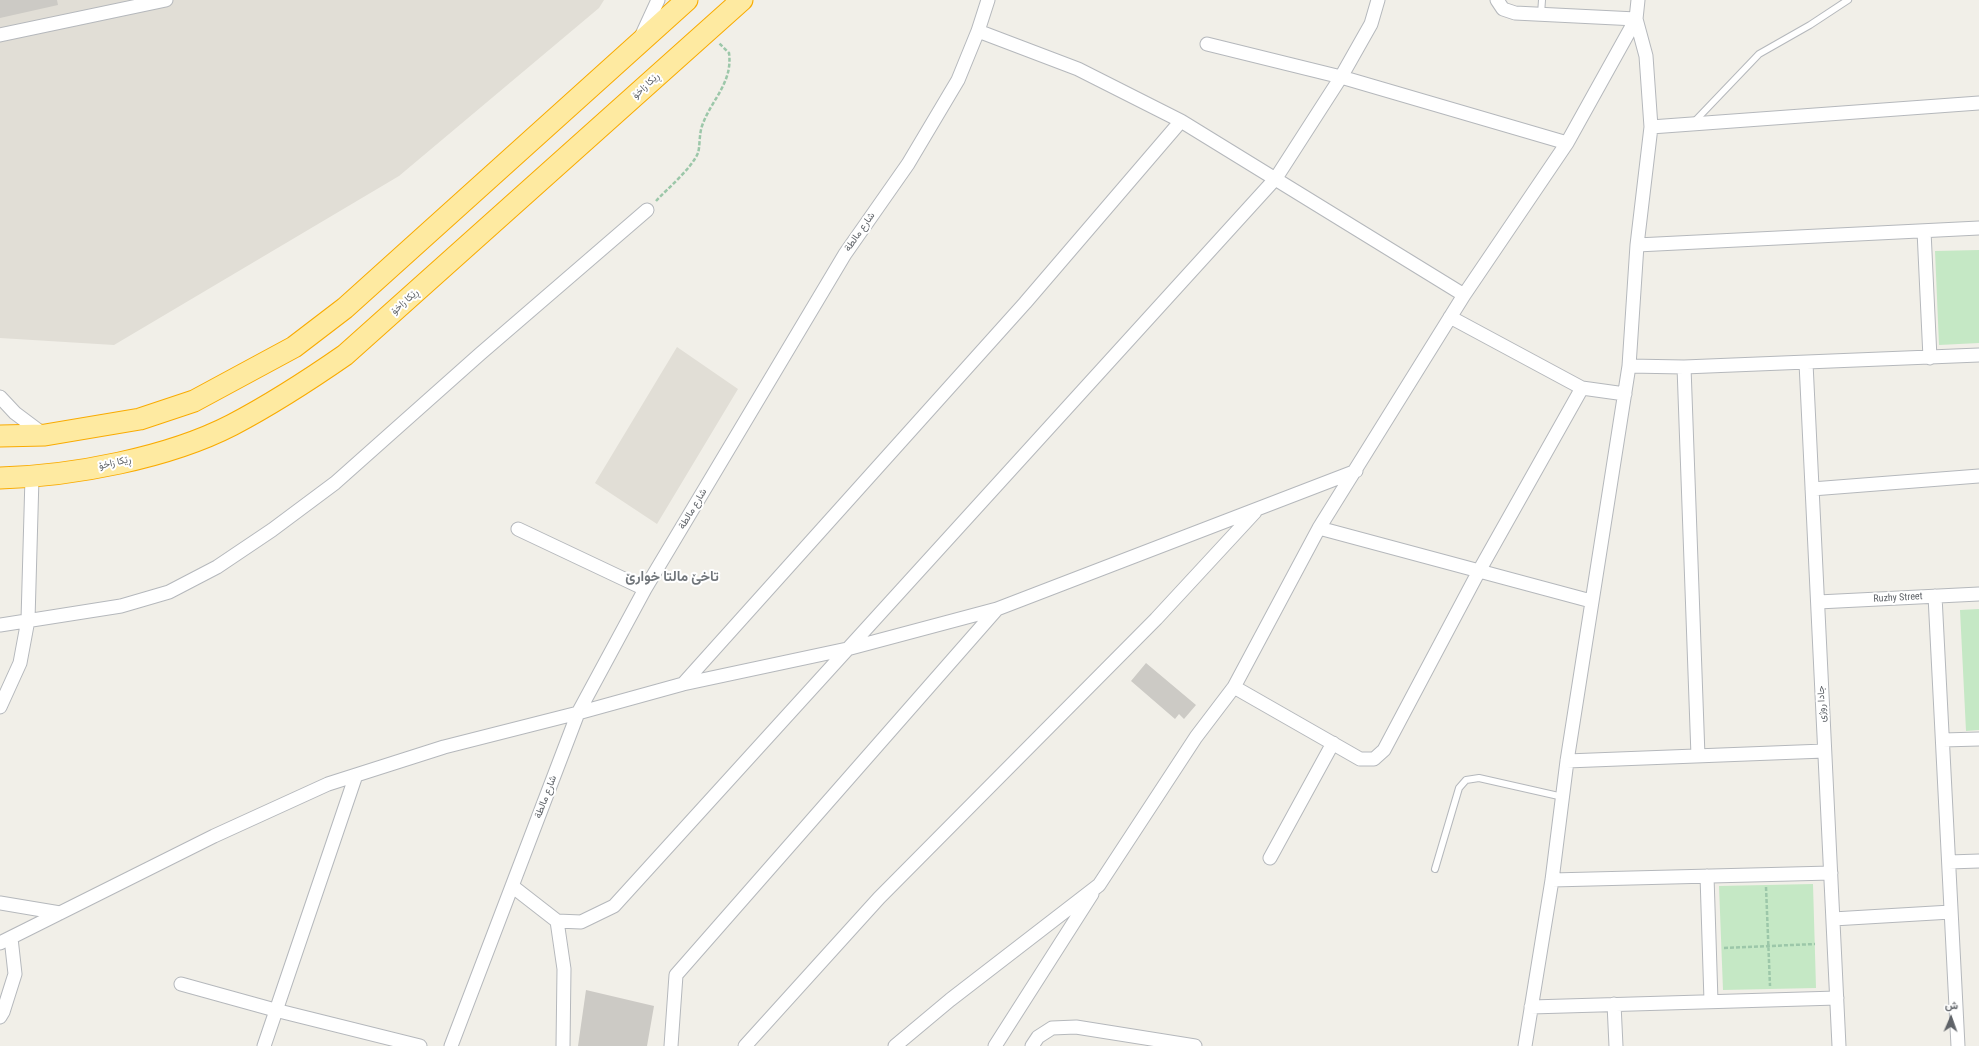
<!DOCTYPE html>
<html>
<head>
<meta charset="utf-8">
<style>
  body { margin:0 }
  #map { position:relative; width:1979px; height:1046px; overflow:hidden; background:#f1efe8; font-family:"Roboto Condensed",Vazirmatn,sans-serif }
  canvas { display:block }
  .north { position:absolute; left:1931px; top:998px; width:40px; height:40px; -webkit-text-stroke:3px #fff; paint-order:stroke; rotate:2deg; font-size:11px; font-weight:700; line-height:16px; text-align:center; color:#5f6368 }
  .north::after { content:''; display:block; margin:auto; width:14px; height:18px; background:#5f6368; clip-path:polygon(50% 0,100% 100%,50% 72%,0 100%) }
</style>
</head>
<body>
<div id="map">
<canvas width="1979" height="1046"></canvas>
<div class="north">ش</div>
</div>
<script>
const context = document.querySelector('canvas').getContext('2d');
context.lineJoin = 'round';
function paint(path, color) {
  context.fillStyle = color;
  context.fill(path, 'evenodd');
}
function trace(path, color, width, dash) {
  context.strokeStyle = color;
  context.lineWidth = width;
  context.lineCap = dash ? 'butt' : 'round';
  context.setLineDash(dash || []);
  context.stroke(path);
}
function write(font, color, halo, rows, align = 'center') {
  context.font = font + ' "Roboto Condensed",Vazirmatn,sans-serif';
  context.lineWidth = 4;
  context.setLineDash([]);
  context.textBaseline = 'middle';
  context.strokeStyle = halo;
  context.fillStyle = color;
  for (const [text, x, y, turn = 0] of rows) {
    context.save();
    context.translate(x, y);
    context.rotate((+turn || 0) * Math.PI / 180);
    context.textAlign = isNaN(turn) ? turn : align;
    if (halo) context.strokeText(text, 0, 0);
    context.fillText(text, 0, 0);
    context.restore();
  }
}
paint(new Path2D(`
  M0,0H604L599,8L399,176L114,345L0,338Z
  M677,347L738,389L657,524L595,483Z`), '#e1ded6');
paint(new Path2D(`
  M1979,250V343L1939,345L1935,251Z
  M1979,609V730L1966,731L1960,610Z
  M1813,884L1816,988L1723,990L1719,886Z`), '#c5e8c5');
paint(new Path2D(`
  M0,0H57L58,5L0,18Z
  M1146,663L1196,705L1184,719L1179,714L1175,719L1131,681Z
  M586,990L654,1006L647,1046H578Z`), '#cccac5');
const service = new Path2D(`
  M1541,14L1542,0
  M1694,122L1759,54L1810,25L1848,0
  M1435,869L1459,788L1466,780L1479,778L1563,797`);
const minor = new Path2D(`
  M1497,0L1503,9L1515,13L1636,19L1646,56L1651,127L1637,245L1629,366L1567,761L1552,880L1525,1046
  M978,31L1078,69L1181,121L1464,295
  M0,35L166,0
  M641,37L658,0
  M1207,44L1341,77L1567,143
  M1651,127L1979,103
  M1924,231L1930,358
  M1637,245L1979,228
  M1450,317L1582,388L1625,394
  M1806,363L1839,1046
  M1629,366L1684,367L1979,355
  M1684,367L1698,756
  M0,397L15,413L43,434
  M1812,489L1979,476
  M1319,528L1591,601
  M518,529L645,589
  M1935,596L1958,1046
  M1818,602L1979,594
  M0,625L121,606L169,592L217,567L272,530L335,483L480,354L647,210
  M683,684L1025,303L1181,121
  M1234,687L1360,759H1374L1384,750L1479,571L1582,388
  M0,707L20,663L28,620L32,477
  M1943,740L1979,739
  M1567,761L1824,751
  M1270,858L1333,743
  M1949,862L1979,861
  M1707,876L1711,1001
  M1552,880L1831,873
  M512,886L557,921L564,969L563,1046
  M0,903L60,913
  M1833,919L1951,912
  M557,921L581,922L614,906L1276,178L1341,77L1371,24L1378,0
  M0,943L214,836L328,784L444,747L578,713L683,684L847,649L997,609L1356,471
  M181,984L275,1010L420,1046
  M1614,1004L1616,1046
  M1531,1007L1837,998
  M0,1017L3,1012L15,974L11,938
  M264,1046L356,775
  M451,1046L578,713L645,589L845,254L908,164L958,80L978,31L988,0
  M671,1046L676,975L997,609
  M745,1046L879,898L1156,619L1255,512
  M895,1046L950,1000L1099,885L1196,737L1234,687L1319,528L1464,295L1567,143L1636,19L1638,0
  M995,1046L1092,894
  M1032,1046L1038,1037L1052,1028L1076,1027L1195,1046`);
const trunk = new Path2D(`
  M0,436L45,435L140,419L194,401L294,347L345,308L687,0
  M0,478C72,476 168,458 232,425C272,404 309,380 345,355L742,0`);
trace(service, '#b5b8bc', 8);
trace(minor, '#b5b8bc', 15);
trace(trunk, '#f9ab00', 23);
trace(new Path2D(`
  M656,201C668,188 691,169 698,153C700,147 699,135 702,126C711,100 733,83 729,53L719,43
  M1766,887L1770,986
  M1724,948L1815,944`), '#9cc7a9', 2.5, [4, 2]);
trace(service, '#fff', 6);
trace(minor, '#fff', 13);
trace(trunk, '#feeaa1', 21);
write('10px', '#5f6368', '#fff', [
  ["ڕێکا زاخۆ",646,86,-43],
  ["شارع مالطة",860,232,-55],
  ["ڕێکا زاخۆ",405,302,-42],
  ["ڕێکا زاخۆ",115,463,-13],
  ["شارع مالطة",693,509,-59],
  ["Ruzhy Street",1898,598,-3],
  ["جادا روژی",1822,704,-92],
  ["شارع مالطة",546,797,-69]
]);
write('bold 14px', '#70757a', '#fff', [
  ["تاخێ مالتا خوارێ",672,577]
]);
</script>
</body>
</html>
